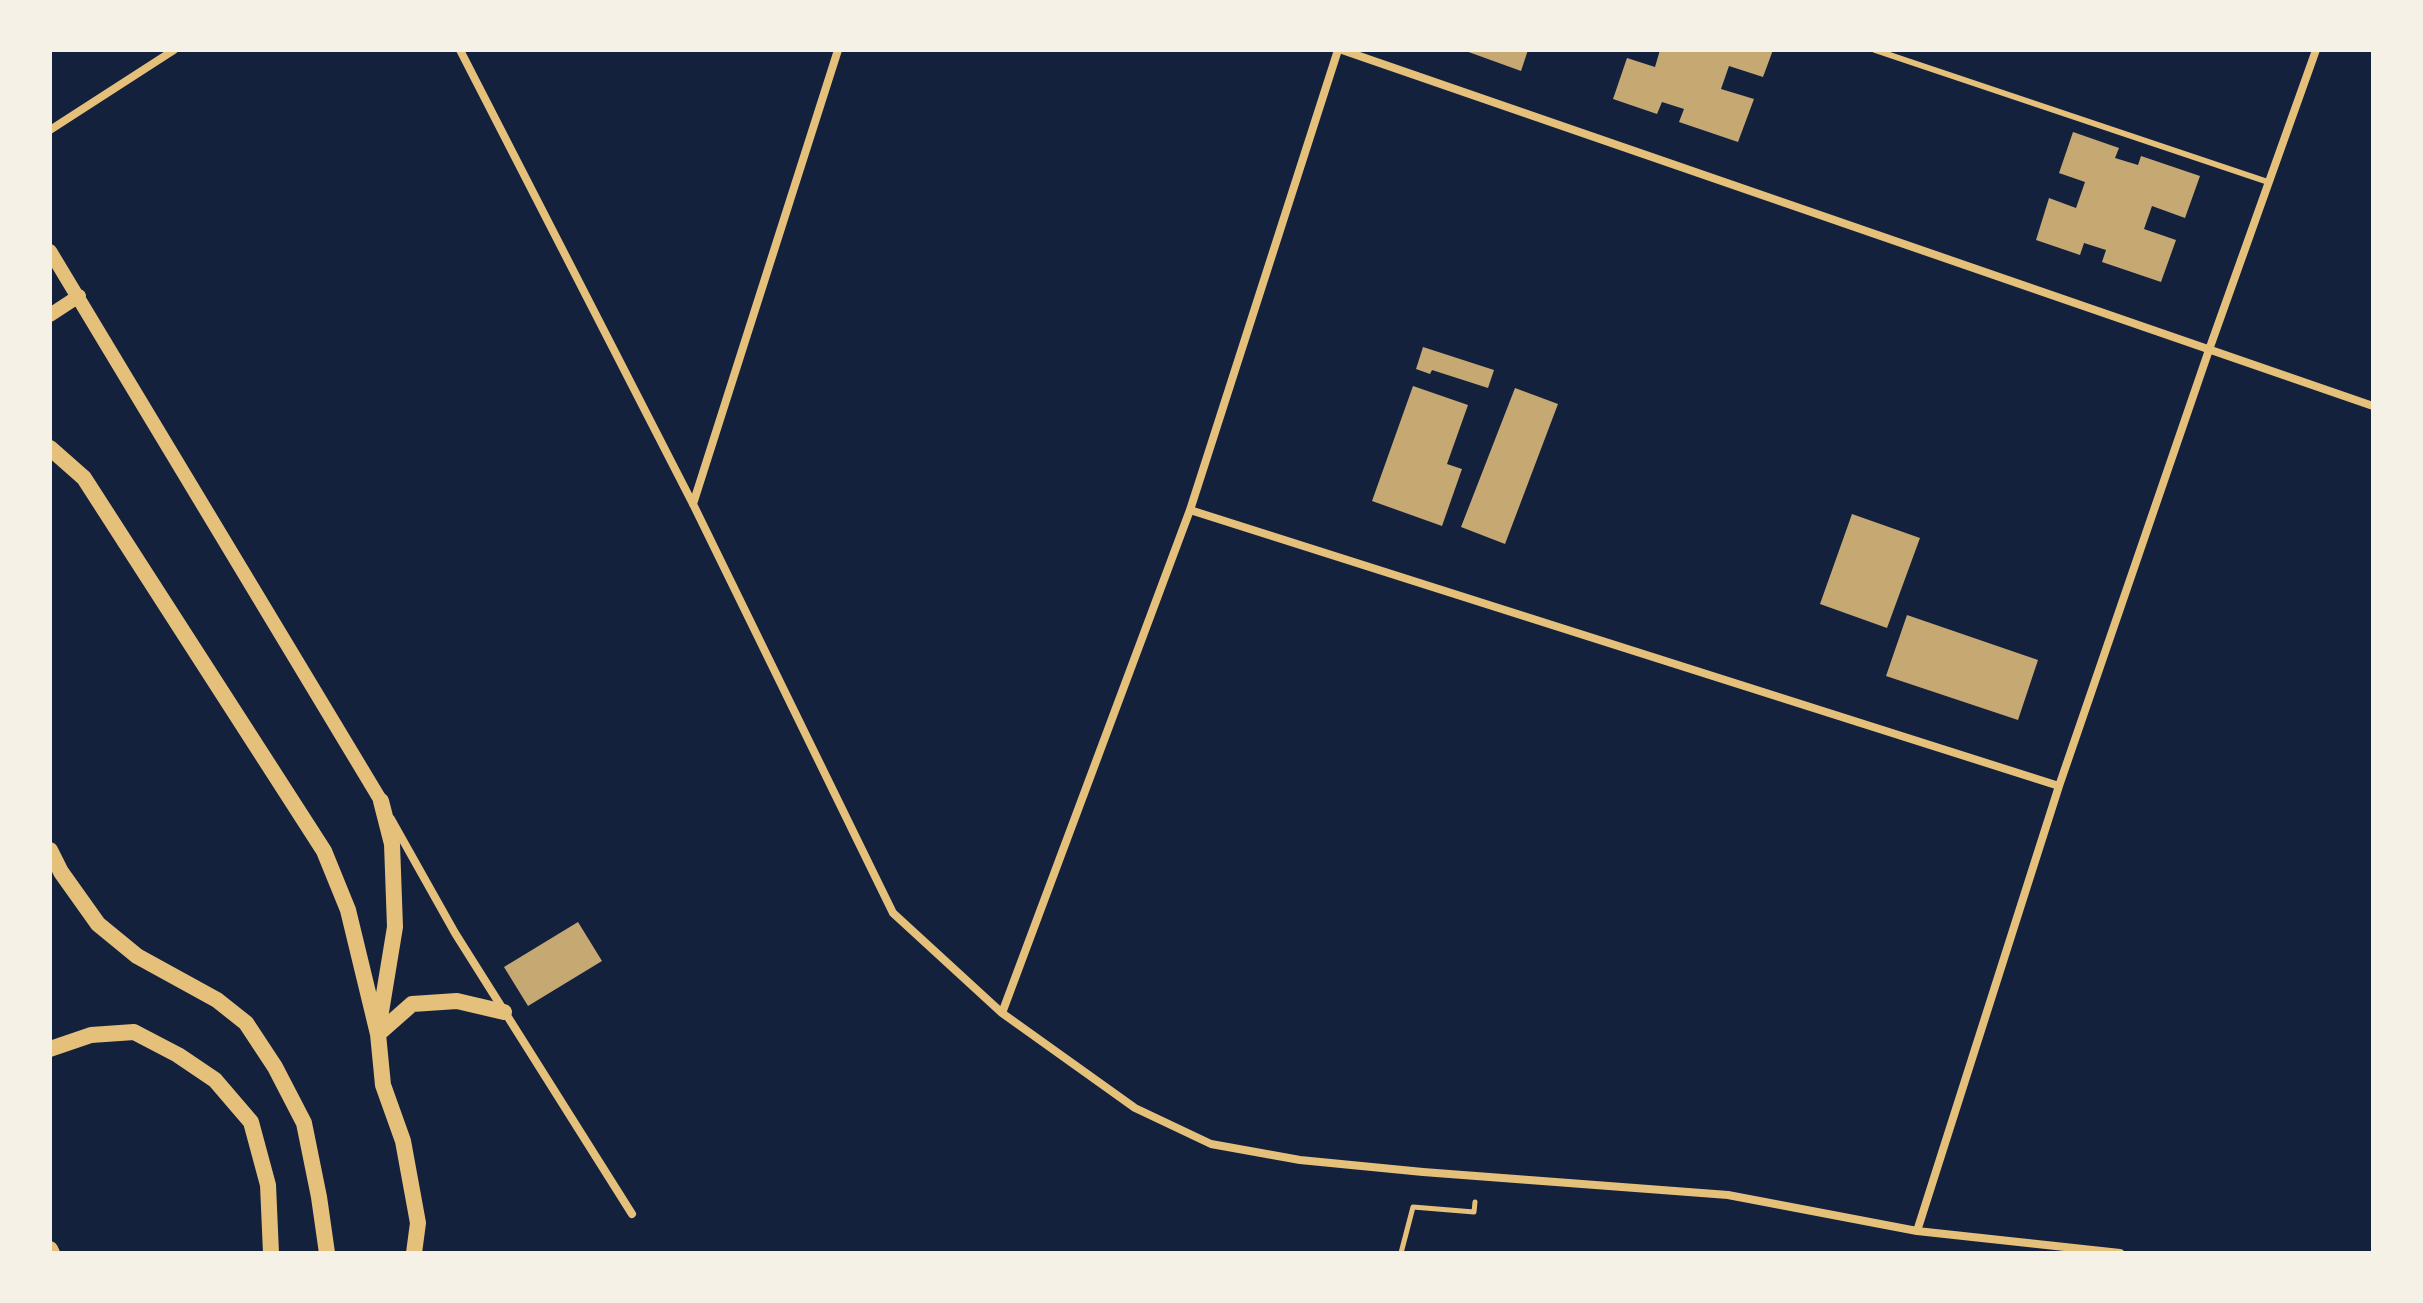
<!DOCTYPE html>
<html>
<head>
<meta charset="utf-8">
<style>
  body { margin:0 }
  #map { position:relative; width:2423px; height:1303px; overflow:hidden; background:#14213d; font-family:"Roboto Condensed",sans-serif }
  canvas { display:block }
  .frame { position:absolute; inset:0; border:52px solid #f6f1e7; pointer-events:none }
</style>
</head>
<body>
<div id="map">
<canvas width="2423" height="1303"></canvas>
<div class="frame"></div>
</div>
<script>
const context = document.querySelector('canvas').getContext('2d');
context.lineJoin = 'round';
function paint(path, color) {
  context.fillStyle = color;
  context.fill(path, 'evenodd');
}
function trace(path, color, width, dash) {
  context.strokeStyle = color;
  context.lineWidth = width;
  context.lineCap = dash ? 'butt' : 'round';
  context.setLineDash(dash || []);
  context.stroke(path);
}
paint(new Path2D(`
  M1463,50H1528L1521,71Z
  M1660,50H1773L1763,77L1729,66L1721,89L1754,99L1738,142L1679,122L1684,109L1662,102L1657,114L1613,99L1627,58L1655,67Z
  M2073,132L2119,148L2115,158L2138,165L2141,156L2200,176L2185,218L2152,206L2144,229L2176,240L2161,282L2102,262L2106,250L2084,243L2080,255L2036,240L2049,198L2076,208L2085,182L2059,173Z
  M1423,347L1494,370L1488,388L1432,370L1430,374L1416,369Z
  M1413,386L1468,405L1447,464L1462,469L1442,526L1372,501Z
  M1515,388L1558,404L1505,544L1461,527Z
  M1852,514L1920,538L1887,628L1820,604Z
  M1907,615L2038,660L2018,720L1886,676Z
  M578,922L602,961L528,1006L504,967Z`), '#c6a872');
trace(new Path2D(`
  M1401,1253L1413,1207L1474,1212L1475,1202`), '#e5c07b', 5);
trace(new Path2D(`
  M1875,50L2268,182`), '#e5c07b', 6);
trace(new Path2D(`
  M460,50L693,504L893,913L1002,1013L1135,1108L1211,1144L1300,1160L1423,1172L1728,1195L1917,1231L2120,1253
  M1342,50L2373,406
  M50,130L174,50
  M693,504L838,50
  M1190,510L2059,786
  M391,819L455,933L632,1214
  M1002,1013L1190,510L1338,50
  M1917,1231L2059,786L2210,347L2316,50`), '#e5c07b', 8);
trace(new Path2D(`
  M50,251L381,801
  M50,315L79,296`), '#e5c07b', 14);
trace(new Path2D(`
  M50,448L84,478L324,851L348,910L378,1034L383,1085L403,1141L418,1223L414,1253
  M50,850L61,872L98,924L137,956L217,1000L246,1023L275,1067L304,1123L319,1197L327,1253
  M379,1024L395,927L392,844L381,801
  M378,1034L412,1004L457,1001L504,1012
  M50,1049L91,1035L134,1032L178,1055L215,1080L251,1122L268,1185L271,1253
  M50,1249L52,1253`), '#e5c07b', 16);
</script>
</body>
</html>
